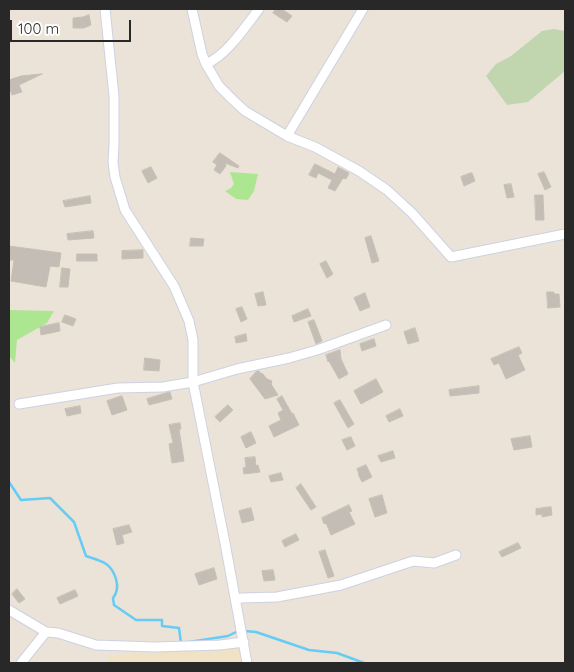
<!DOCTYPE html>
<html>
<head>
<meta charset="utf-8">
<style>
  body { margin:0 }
  #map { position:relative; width:574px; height:672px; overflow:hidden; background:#ebe3d8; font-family:Quicksand,sans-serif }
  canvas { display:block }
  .frame { position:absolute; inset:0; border:10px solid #282828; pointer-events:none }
  .scale { position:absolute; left:10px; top:20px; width:121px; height:22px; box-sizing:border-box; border:2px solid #282828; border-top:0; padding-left:6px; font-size:15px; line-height:18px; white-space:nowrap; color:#282828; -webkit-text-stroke:4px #fff; paint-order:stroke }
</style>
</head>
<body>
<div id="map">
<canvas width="574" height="672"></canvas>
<div class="frame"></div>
<div class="scale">100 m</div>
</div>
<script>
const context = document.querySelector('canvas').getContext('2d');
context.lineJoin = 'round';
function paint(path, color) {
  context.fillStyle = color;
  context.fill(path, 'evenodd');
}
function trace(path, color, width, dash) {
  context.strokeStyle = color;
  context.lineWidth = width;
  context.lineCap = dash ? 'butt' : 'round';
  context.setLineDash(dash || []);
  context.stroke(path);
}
paint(new Path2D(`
  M239,646L243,663H110L108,656Z`), '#efe2c6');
paint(new Path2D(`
  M230,172L258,174L254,191L248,200L236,199L225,191L231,188L234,184Z
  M9,310L54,311L47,323L17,340L15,363L9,356L10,340L9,339Z`), '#ade691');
paint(new Path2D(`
  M554,29L565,31V71L528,102L507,105L486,76L496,64L511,56L542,31Z`), '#c1d6ae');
trace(new Path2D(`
  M9,482L21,500L50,498L74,522L86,556C101,561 111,562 116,579C118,586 118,592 113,598L114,605L136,620H162V626L179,628L181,643H183
  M245,631L256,632L309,650L337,653L364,663
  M189,642L228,636L236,632`), '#64ccf5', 2.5);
const building = new Path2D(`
  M276,9H282L292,16L287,22L273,13Z
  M89,15L91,25L84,28H73V18L83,17Z
  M42,74L19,85L22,92L12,95L9,87V80L21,76Z
  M220,153L239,166L238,168L225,163L226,166L220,174L214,170L217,165L213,162Z
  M315,164L335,174L338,167L349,173L346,179L343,178L335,191L328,188L332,180L318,173L316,178L309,175Z
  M151,167L157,178L148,183L142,171Z
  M544,172L551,187L545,190L538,174Z
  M470,173H472L475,181L464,186L461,177Z
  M511,184L514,197L507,198L504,185Z
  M535,195H543L544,220H536Z
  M90,196L91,203L65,207L63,201Z
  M93,231L94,238L68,240L67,234Z
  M371,236L379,261L372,263L365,238Z
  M191,238L204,239L203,246H190Z
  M9,246L61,253L59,267L50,266L46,287L11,281L14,260H9Z
  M143,250V258L122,259V251Z
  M77,254H97V261H77Z
  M326,261L333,274L327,278L320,264Z
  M62,268L70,269L68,287H60Z
  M263,292L266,305L258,306L255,294Z
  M547,292H554V294H559L560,307L548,308Z
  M365,293L370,307L360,311L354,298Z
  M242,307L247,319L241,322L236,309Z
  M308,309L311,316L294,322L292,316Z
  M65,315L76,319L73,326L62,322Z
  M314,320L322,341L316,344L308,322Z
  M59,323L60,331L41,335L40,327Z
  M415,328L419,341L408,344L404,332Z
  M246,334L247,341L236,343L235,337Z
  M374,339L376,346L362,351L360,344Z
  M519,347L522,353L518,355L525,370L506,379L499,363L494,365L491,359Z
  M340,350L341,359L348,374L339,379L329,361L328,362L326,355Z
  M145,358L160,360L159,371L144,370Z
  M257,371H259L261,374L262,373L267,379L272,381L271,384L278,395L265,399L250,379Z
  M376,379L383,392L361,404L354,391Z
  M479,386V393L450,396L449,390Z
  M170,392L172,399L149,405L147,399Z
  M122,396L127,410L112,415L107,401Z
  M282,396L292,414L293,413L299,425L274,437L269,426L281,420L278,413L283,410L277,399Z
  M340,400L354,424L348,428L334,403Z
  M228,405L233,410L220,422L215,417Z
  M80,406L81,413L67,416L65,409Z
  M400,409L403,416L389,422L386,416Z
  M180,423L181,429H179L184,461L172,463L169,444L173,443L169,425Z
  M251,432L256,443L246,448L241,437Z
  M530,436L532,447L514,450L511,439Z
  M351,437L355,446L347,450L342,440Z
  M393,451L395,458L381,462L378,456Z
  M255,457L256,466L258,465L260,472L244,474L243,468L246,467L245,458Z
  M366,465L372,477L362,482L358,474H359L357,469Z
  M281,473L283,480L271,482L269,476Z
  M301,484L316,507L311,510L296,488Z
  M382,495L387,513L375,517L369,499Z
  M349,505L352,511L349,512L355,524L331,535L326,523L324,524L322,518Z
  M551,507L552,515L542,517V514L536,515V509Z
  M251,508L254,520L242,523L239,511Z
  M129,525L132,532L122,535L124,543L117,545L113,529Z
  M296,534L299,540L285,547L282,541Z
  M518,543L521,548L502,557L499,552Z
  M325,550L334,576L328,578L319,552Z
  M214,568L217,579L199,585L195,574Z
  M273,570L275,580L264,581L262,571Z
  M17,589L25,599L19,603L12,594Z
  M75,590L78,596L60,604L57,598Z`);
paint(building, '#c3bdb5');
trace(building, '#c7c0b2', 1);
const minor = new Path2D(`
  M105,9L114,96V145L113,162L115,177L125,210L174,286L189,321L193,340V382L225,543L247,663
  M192,9L202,54L206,64L219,86L233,100L245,111L287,136L315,147L359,171L387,190L412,213L451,257L565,234
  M206,64C227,55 245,27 259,9
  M287,136L363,9
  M19,404L118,388L163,387L193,382L237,369L289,358L317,350L386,325
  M236,600L241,598L277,597L341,585L413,561L434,563L456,555
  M9,610L46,632
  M21,663L46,632L58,633L96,645L154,647L220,645L244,642`);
trace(minor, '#cdd1e2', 11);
trace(minor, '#fff', 9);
</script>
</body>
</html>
